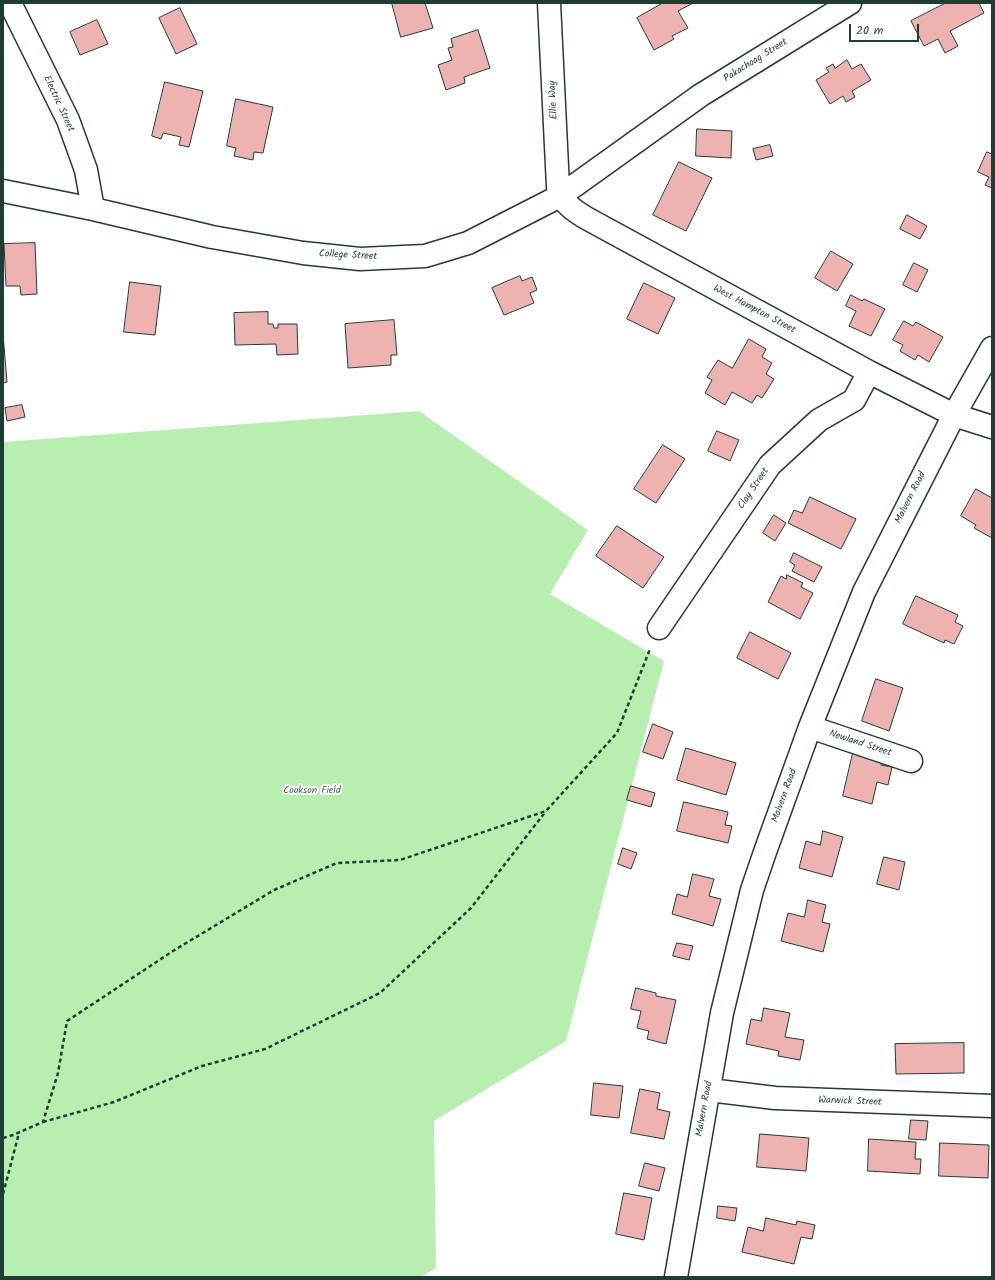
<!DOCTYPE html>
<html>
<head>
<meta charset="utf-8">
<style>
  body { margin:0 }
  #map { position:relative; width:995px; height:1280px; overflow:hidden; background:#fff; font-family:Kalam,sans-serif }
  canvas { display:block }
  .frame { position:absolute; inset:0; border:4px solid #1f3d34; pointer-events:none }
  .scale { position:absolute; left:849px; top:24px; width:70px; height:18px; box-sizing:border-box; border:2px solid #1f3d34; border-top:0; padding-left:5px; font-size:12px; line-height:14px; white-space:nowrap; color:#1f3d34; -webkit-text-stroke:3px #fff; paint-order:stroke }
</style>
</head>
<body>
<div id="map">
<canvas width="995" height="1280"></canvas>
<div class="frame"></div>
<div class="scale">20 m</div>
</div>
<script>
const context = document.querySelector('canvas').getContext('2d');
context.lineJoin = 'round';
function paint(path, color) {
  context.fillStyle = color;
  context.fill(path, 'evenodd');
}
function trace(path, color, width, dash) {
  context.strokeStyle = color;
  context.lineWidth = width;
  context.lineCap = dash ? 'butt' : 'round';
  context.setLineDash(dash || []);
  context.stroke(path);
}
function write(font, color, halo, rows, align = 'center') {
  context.font = font + ' Kalam,sans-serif';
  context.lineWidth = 4;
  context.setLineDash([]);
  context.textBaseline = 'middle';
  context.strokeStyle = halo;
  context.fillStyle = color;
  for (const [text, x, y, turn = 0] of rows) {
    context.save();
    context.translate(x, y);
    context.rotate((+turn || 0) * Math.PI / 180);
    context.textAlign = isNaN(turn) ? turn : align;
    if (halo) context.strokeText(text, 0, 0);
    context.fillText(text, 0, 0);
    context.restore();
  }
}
paint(new Path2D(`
  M419,411L588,530L550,594L664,661L566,1041L434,1121L436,1268L421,1277H3V442Z`), '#b8efb1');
const building = new Path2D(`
  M392,3H425L433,28L401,37Z
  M663,3H693L678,11L688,28L672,36L674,39L654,50L637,18Z
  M946,3H979L984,13L950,31L958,46L945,53L938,39L924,46L911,21Z
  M180,8L197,44L176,54L159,18Z
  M97,20L108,44L80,55L70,32Z
  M478,30L490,68L464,77L465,83L446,90L438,65L452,60L448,48L453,47L451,39Z
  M847,60L852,69L861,64L871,80L852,91L855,97L846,102L843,96L830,104L816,80L829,72L826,68L833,64L835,68Z
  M165,82L203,91L189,147L179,145L181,137L163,133L161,139L152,136Z
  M236,99L273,107L263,153L254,152L253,160L234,156L236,148L227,146Z
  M697,129L732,131L731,158L696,156Z
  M770,145L773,156L756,160L753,149Z
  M987,152L992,154V188L985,185L989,177L978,172Z
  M679,162L712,178L686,231L653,215Z
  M907,215L927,226L920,239L900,229Z
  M35,243L37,294L21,295L20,286H6L4,244Z
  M831,251L853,264L837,291L815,278Z
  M914,263L928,270L917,292L903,285Z
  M520,276L522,281L532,277L537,290L530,293L534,303L504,315L492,288Z
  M130,282L161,286L155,335L124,332Z
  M644,283L675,298L658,334L627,319Z
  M851,295L862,301L864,299L885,309L871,336L849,326L856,311L846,306Z
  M268,312V324H273L274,328H278V324H297L298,354L277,355L276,344L235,345L234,313Z
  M394,320L397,355H391V365L348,368L345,324Z
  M904,321L913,326L916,322L943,337L929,362L918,355L915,360L900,351L903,345L893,340Z
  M3,334L7,382L3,383Z
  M749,339L766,349L762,357L772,363L766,374L774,379L762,398L757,395L752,403L732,392L725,405L705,393L712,380L707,377L718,360L732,368Z
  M22,405L25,417L7,421L5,408Z
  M717,431L739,440L730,461L708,451Z
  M663,445L685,459L656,503L634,489Z
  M976,489L992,498V538L974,528L976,525L961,516Z
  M810,497L856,519L841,549L788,523L794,510L802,513Z
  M774,515L786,523L775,541L763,533Z
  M617,526L664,557L643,588L596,556Z
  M794,553L822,567L814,582L792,571L795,565L790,562Z
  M787,575L803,583L801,587L813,593L800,619L768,602L781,576L786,579Z
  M916,596L958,615L955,622L963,626L954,644L945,640L944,643L903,624Z
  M750,632L791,653L778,679L737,658Z
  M876,679L903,688L889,731L862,721Z
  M653,724L673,732L663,759L643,752Z
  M686,748L736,763L726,795L677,780Z
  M853,753L882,760L881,765L892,767L888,785L877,782L872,804L843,796Z
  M631,786L655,793L651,807L627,800Z
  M684,802L728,812L725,825L732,826L728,843L677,831Z
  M823,831L843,837L832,877L799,868L806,841L820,845Z
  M623,848L637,853L631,869L618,864Z
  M884,857L905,862L899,890L877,884Z
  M693,874L714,879L709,896L721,899L713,926L672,914L677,894L687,897Z
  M808,900L826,905L822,922L830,924L823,952L781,941L788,913L804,917Z
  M677,943L693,946L689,960L673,956Z
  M636,988L656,993V996L676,1000L666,1044L647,1039L649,1031L637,1028L641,1011L631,1009Z
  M764,1008L790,1013L785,1037L804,1040L800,1060L778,1056L779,1051L746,1044L751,1019L761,1021Z
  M964,1043V1073L896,1074L895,1044Z
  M594,1083L623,1086L619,1118L591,1115Z
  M640,1089L660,1093L657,1109L670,1112L664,1139L631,1133Z
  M911,1120L928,1121L926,1140L909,1139Z
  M760,1134L809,1138L806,1171L757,1167Z
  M869,1139L916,1142L915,1159H921L920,1174L868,1171Z
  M940,1143L989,1145L988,1178L939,1176Z
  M645,1163L665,1168L659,1191L639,1186Z
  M624,1193L652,1198L644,1240L616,1234Z
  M718,1206L737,1208L735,1221L717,1218Z
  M766,1218L796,1225L797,1221L815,1225L812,1239L801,1237L794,1264L742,1252L748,1227L763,1231Z`);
paint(building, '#eeb3b1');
trace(building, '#1f3d34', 1);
const minor = new Path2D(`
  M10,3L68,120L86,170L93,209
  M549,3L558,187C562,203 574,211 588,219L869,372L954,415L992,427
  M3,191L93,209L212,237L303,253L360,259L425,256L468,243L560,196L701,95L850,3
  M659,628L770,465L819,420L854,400L869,372
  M810,727L911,761
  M709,1090L775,1098L992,1106
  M676,1277L722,1013L752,890L765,852L810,727L864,592L954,415L992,348`);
trace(minor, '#1f3d34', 25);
trace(new Path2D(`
  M43,1122L114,1102L202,1066L265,1049L380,993L471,908L546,811
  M3,1138L13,1135L43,1122L58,1073L67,1021L173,951L274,890L337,863L400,860L546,811L617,733L650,649
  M3,1194L19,1133`), '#1f3d34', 2.5, [4, 3]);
trace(minor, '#fff', 22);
write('10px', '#1f3d34', '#fff', [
  ["Pakachoag Street",756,61,-32],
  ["Ellie Way",554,100,-93],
  ["Electric Street",58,104,65],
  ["College Street",348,256,3],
  ["West Hampton Street",754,310,28],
  ["Clay Street",754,489,-56],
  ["Malvern Road",911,498,-63],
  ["Newland Street",860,744,18],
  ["Malvern Road",785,796,-70],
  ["Warwick Street",850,1102,2],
  ["Malvern Road",705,1109,-80]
]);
write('10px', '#3e614d', '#fff', [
  ["Cookson Field",312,791]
]);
</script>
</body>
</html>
